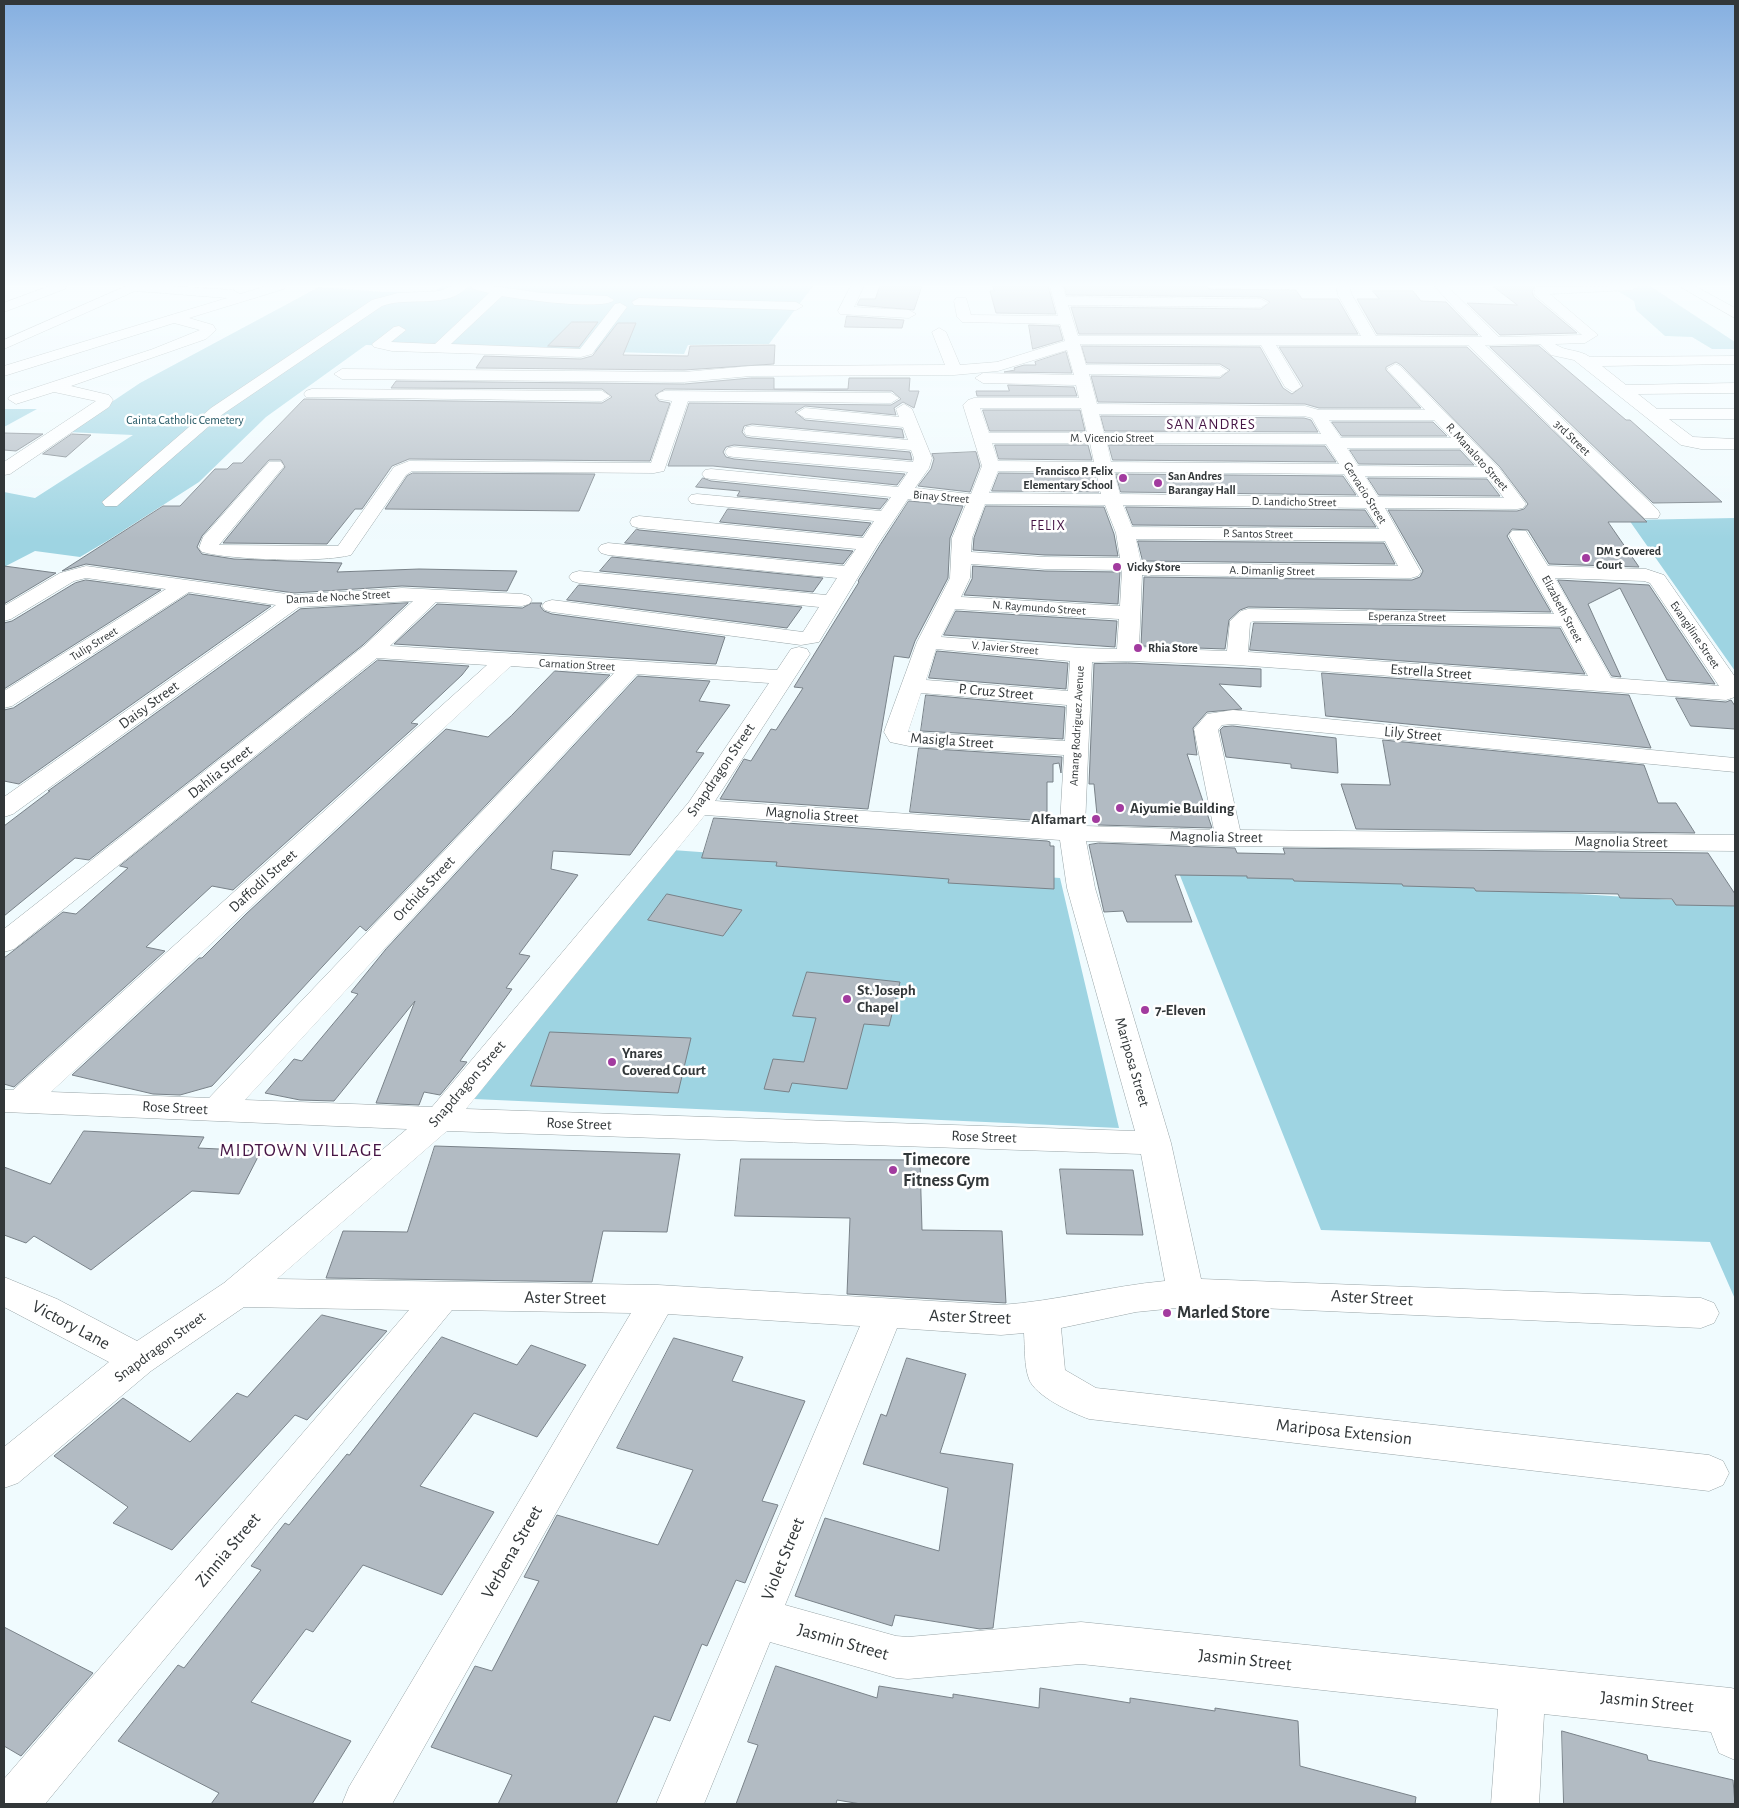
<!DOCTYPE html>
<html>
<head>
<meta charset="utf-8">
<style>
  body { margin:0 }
  #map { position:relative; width:1739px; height:1808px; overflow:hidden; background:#f0fbfe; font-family:"Alegreya Sans",sans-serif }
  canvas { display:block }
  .frame { position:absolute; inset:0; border:5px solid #323739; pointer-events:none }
</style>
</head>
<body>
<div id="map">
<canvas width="1739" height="1808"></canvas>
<div class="frame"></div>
</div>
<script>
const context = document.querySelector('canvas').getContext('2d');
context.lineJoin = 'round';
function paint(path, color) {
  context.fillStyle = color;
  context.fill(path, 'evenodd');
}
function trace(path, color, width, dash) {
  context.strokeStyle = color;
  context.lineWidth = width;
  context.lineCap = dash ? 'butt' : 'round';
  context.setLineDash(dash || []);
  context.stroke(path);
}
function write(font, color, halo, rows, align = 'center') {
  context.font = font + ' "Alegreya Sans",sans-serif';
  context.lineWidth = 5;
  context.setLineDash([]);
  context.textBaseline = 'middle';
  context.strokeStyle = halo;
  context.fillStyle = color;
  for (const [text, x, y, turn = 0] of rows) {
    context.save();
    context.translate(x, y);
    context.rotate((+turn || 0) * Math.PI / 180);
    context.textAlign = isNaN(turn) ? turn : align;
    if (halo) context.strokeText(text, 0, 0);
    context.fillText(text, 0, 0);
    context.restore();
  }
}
paint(new Path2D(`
  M442,286H813L769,344L688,345L684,354L366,345L266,417L199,482L107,541L80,557L35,551L4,567V492L35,498L133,435L67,432L140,383L319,287L383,292H434Z
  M1610,286H1650L1735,342V349H1712L1692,337L1665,336L1636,310L1634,301Z
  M4,409H37L4,427Z
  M1735,518V671L1629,520Z
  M672,850L1060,878L1119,1128L474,1099Z
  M1177,868L1735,904V1299L1710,1242L1321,1230Z`), '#9ed4e2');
const building = new Path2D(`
  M880,286H922L914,310L857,305L860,299H875Z
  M993,286H1048L1056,314L996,313L990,291H994Z
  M1064,286H1207L1209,289L1296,290L1302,299H1338L1358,334H1079L1071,307L1261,309L1270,302L1261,297L1067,295Z
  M1493,286H1535L1532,292L1534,297L1577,333L1500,335L1467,303L1517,305Z
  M1373,291H1413L1421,301L1446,302L1478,335L1377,334L1357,299H1379Z
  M847,316L904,320L902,328L845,327Z
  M572,322H598L579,347L548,346Z
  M618,323H636L623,355L688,356L690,346L775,345L774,364L684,370L476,368L484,356L581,359L592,356Z
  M1029,325L1059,326L1063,340L1033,349Z
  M1082,346L1260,347L1283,388L1292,394L1303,386L1279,347H1467L1647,522H1608L1639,567L1549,564L1528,530L1512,529L1507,536L1551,612L1248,607L1240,610L1229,620L1225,649L1141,646L1144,577L1412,580L1420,577L1423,571L1388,510L1517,511L1524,509L1528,504L1500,467L1401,365L1396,362L1386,367V370L1421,408H1319L1305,404L1098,402L1091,376L1220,378L1230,370L1220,364L1087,363Z
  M1539,346L1626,420H1630L1722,502L1653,503L1490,347Z
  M1066,352L1072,373L1004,372L1015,370L1014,368L1024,365H1036L1035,362Z
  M751,378H774V389H848L849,378H910L909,391H919L914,408L903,402L894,408L896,415L805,406L795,412L805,420L902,429L904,438L752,424L744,426L742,432L746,437L752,438L910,452L912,460L734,445L726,447L723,452L726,457L734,459L905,474L897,485L713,466H668L689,403L891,405L901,399L892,391L665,389L655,395L659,401L670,403L650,461L409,459L392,466L362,509H355L327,544L223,543L285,467L281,460H269L202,536L197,547L202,554L234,559L342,563L337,572L419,569L517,571L507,591L402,586L294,593L86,564L62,571L163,506H180L215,469H227L233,463H242L304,399L602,403L612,397L602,389L391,388L396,381L684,384Z
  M1008,385L1074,387L1077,396H977L976,391H1009Z
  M983,410H1080L1085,431H990Z
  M1101,416L1304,418L1311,420L1318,432L1105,431Z
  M1332,422H1433L1447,436H1342Z
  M4,433L43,434L16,451L4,450Z
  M72,434L91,435L66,457L43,454Z
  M995,445H1088L1092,460L999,459Z
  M1109,445L1325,446L1336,462L1113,460Z
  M1350,450H1460L1474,465L1359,464Z
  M976,452L980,466L970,492L918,486L931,469L934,459L932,454Z
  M413,473L595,474L579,511L385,509L407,476Z
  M999,473L1094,474L1099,492L992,491Z
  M1116,474L1343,476L1356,495L1121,492Z
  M703,478L711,481L888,499L880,509L737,496L740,491L696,487Z
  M1368,478L1487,479L1500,496L1379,495Z
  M909,501L963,506L950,538L948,578L915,641L909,658L894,656L868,809L720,799L744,759L751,761L771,729L776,730L803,688L794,687L859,582L858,581L880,545Z
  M986,506L1104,507L1114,534L1118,556L1045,555L973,550L974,538Z
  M1126,507L1365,510L1376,527L1133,525Z
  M728,509L871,523L862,536L720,522Z
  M637,529L639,530L853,551L843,564L625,543Z
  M1138,541L1384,543L1395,564L1143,561Z
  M612,557L823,578L813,592L600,571Z
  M4,566L56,573L4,604Z
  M973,566L1045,571L1120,572L1118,604L964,595L972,579Z
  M86,580L161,590L4,689V623L12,621L75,583Z
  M1558,580L1649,585L1715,684L1667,680L1620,588L1588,604L1621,677L1612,676Z
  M579,585L802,607L787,628L567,600Z
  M189,594L271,606L19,784L4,781V710L13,708Z
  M408,603L363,645L89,860L75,858L4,916V826L50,791H48L300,609Z
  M532,603H542L540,606L544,611L552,614L725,637L716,664L394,644L437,604L522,608Z
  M956,611L1117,621L1115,647L944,635Z
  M1254,623L1560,628L1585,674L1250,650Z
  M937,651L1068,663L1066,689L929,678Z
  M378,660L469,666L462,675L411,723L418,724L233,890L212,886L146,947L165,951L14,1087L4,1084V958L63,912L76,914L128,868L120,866Z
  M1128,663L1261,669V687L1219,684L1242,709L1207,712L1193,728L1197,755L1187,754L1212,828L1098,825L1094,784H1089L1094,664Z
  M555,671L610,675L366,931L360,926L212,1086L180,1095L153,1094L72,1075L199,958H202L246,914L446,729L488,737L511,716Z
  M1322,673L1629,695L1651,748L1326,716Z
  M638,676L710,681L699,701L730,705L696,752L704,753L630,855L553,851L551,869L578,875L519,954L530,956L506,988L512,989L460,1061L467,1062L440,1095L424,1092L419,1105L376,1103L415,1001L334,1101L300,1100L265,1093L294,1059L302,1061L358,994L351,992L386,949Z
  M926,695L1065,707L1063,739L921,731Z
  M1676,698L1726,702L1731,700L1735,706V729L1691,726Z
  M1233,726L1336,738L1338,773L1291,768V764L1226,757L1220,730L1223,727Z
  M1383,740L1644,765L1658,803H1676L1695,833L1356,829L1341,784L1390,785Z
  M919,748L1062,757L1061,773L1059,763L1053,764V782H1047V821L910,812Z
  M714,818L1047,841L1050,842V846H1054V889L948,883L949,879L776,866L777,862L702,858Z
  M1099,843L1235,848L1237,853L1285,854L1283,848L1708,853L1735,894V906L1676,905L1672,899L1620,898L1618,894L1476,891L1474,888L1403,886L1402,884L1294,881L1293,879L1247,878V876L1175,875L1192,922H1127L1123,911L1104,912L1089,845Z
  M667,894L742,910L723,936L648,920Z
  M807,972L900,982L889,1026L864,1024L847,1089L792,1083L789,1092L764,1089L773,1059L804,1062L816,1018L793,1016Z
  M550,1032L691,1038L678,1093L531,1086Z
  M84,1131L204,1137L198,1148L261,1151L239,1194L192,1191L91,1270L34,1236L26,1243L4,1235V1167L50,1184Z
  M435,1146L680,1154L667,1232L603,1231L592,1282L326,1278L343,1231L407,1232Z
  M741,1159L920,1160L922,1230L1002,1231L1006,1303L847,1294L850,1218L735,1216Z
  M1060,1169L1133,1170L1143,1235L1067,1234Z
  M322,1315L387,1331L307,1420L295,1415L172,1550L113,1523L128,1507L54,1456L123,1398L190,1442L237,1393L247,1397Z
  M442,1337L517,1365L531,1345L586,1365L537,1437L474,1413L420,1486L494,1512L442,1595L363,1565L313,1632L306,1629L251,1702L351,1741L312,1804H211L219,1793L118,1741L178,1665L184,1668L261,1570L251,1566L285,1523L289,1525L347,1454L349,1455Z
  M674,1338L743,1357L732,1381L805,1401L762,1501L778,1505L745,1583L736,1580L707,1646L702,1644L670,1721L654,1716L616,1804H498L512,1775L431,1747L475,1666L492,1671L539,1581L524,1577L557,1515L658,1545L693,1470L617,1448Z
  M907,1358L966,1374L940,1453L1013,1464L993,1628L980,1629L895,1615L892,1626L795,1596L825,1518L939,1551L948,1488L863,1464L881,1414L886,1416Z
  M4,1627L93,1673L21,1756L4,1746Z
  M776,1666L877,1698L879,1686L953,1698V1694L1039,1708L1040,1688L1130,1703V1698L1215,1711V1708L1298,1721L1300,1766L1416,1797L1415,1804H861L837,1800L836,1804H736L758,1745L748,1742Z
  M1562,1731L1647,1755L1648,1760L1733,1780L1735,1804H1564Z`);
paint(building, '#b2bbc3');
trace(building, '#798289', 1);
const minor = new Path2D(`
  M49,286H67L65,289L4,312V303Z
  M126,286H171L233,290L240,294L266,286H286L284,289L189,318L213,325L216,330L206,339L71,386L109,395L113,400L109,407L10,474L4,475V462L96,401L54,392L16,404L8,399L10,396L153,349L200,330L174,323L4,376V366L227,298L135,291L4,349V340Z
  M452,286H468C449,310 407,296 382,306L223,414L117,506H105L102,502L211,408L372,300L398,293L440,291Z
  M472,286H492L542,293L607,296L614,300C605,311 518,299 502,296L451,344L580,349L615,304L620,303L627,307L592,354L581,357L392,351L374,347L372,344L394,327L399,326L406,330L391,342L435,344L489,293L473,289Z
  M851,286H864L854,307L909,310L916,314L909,318L840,314L838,311Z
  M1050,286H1062L1066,297L1261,299L1268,303L1261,307L1068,305L1078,336H1361L1338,295L1336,286H1349L1352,295L1376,336L1482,337L1434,286H1447L1499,337L1582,335L1536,296L1534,293L1536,287L1638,286L1632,290L1550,294L1598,335L1585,343L1555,344C1566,352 1579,349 1590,357L1735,356V364L1602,366L1626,385L1735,383V393L1638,394L1657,409H1735V419H1669L1693,437L1735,439V449H1701L1681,445L1574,360L1551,355L1540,344L1485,345L1658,510L1660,514L1658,518H1644L1468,345H1276L1301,387L1293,392L1285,387L1261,345L1080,344L1086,365L1220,366L1228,371L1220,376L1089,374L1097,404L1305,406L1319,410H1425L1387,369L1395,364L1400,366L1499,468L1526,504L1523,508L1517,509L1385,508L1421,572L1418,576L1411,578L1142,575L1139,648L1227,651L1230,621L1241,611L1248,609L1554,614L1509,535L1512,531H1526L1548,566L1646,569L1664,575L1735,677V697L1726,700L1237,665L1128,661L1092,662L1085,826L1214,830L1194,729L1207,714L1233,710L1735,758V772L1233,724L1222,725L1218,730L1240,830L1735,835V851L1229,846L1086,841L1095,888L1171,1143L1201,1279L1701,1298L1714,1303L1719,1313L1714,1323L1701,1328L1260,1308L1186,1307L1136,1312L1061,1328L1065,1370L1096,1388L1709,1455L1723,1461L1729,1473L1723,1485L1709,1491L1089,1419C1072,1413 1035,1396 1029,1379C1024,1366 1025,1347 1024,1333L1001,1335L897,1328L785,1605L896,1636L908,1637L1081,1622L1731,1688L1735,1689V1760L1719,1753L1711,1732L1544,1714L1539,1804H1491L1498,1709L1081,1664L908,1679L896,1678L770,1642L704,1804H656L860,1326L668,1314L392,1804H342L349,1787L631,1313L452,1310L45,1804H4V1779L409,1310L244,1307L151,1371L18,1483L4,1488V1447L109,1362L4,1307V1277L57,1299L137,1341L224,1283L407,1129L4,1112V1090H13L487,665L377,658L14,949L4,952V929L364,646L413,601L299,607L13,814L4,817V797L276,605L189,592L12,706L4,708V691L166,589L86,578L74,581L11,619L4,621V606L60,573L86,566L294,595L402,588L522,594L529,596L532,600L529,604L522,606L436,602L390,646L777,670L791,649L799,647L807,649L810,654L715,801L1060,824L1064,755L909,746L890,742L884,732L917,642L950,578L952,538L966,504L908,499L878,544L822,637L819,642L801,645L552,612L545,610L542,606L545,602L552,600L803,632L819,607L579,583L572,581L569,577L572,573L579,571L826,595L837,578L608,555L601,553L598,549L601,545L608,543L844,566L856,549L639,528L632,526L630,522L632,518L639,516L863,538L874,521L697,504L691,503L688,499L691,495L697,494L881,511L891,497L711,479L705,478L702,474L705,470L711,469L898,487L908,472L734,457L728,456L725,452L728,448L734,447L913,462L914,458L911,450L752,436L746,435L744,431L746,427L752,426L908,440L903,427L805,418L797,413L805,408L899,417L896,409L904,404L912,409L932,458L929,468L915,488L971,494L982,466L963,405L968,400L974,398H1079L1076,385L983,383L975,378L983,373L1074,375L1067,350L998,371L954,375L751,376L684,382L342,379L334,374L342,369L684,372L751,366L945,365L932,332L939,328L946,332L960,365L997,362L1065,341L1060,324L962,322L957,317L954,301L956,298H966L971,315L1058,316ZM980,408H1081L1087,433H989ZM1099,414L1304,416L1312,418L1321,434L1104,433ZM1329,420H1434L1451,438H1341ZM992,443H1090L1094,462L998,461ZM1107,443L1326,444L1339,464L1111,462ZM1347,448H1461L1478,467L1358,466ZM998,471L1096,472L1101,494L989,493ZM1114,472L1344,474L1359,497L1120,494ZM1365,476L1488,477L1504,498L1378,497ZM985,504L1105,505L1116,533L1120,558L1045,557L971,552L972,538ZM1123,505L1366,508L1379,529L1132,527ZM1136,539L1385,541L1398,566L1141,563ZM971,564L1045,569L1122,570L1120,606L961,597L970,578ZM1555,578L1644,581L1650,583L1719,686L1611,678ZM955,609L1119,619L1117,649L1081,648L941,637ZM1253,621L1561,626L1588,676L1248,652L1250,623ZM936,649L1070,661L1068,691L926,680ZM511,666L614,673L209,1098L51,1092ZM637,674L769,683L689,802L432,1107L245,1100ZM921,693L1067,705L1065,741L908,732ZM705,815L1060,840L1067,888L1135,1131L466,1109ZM447,1131L1141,1154L1165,1281C1110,1286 1057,1301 1001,1305L658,1285L277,1279Z
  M1679,286H1695L1735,308V318Z
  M639,298L796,302L803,306L796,310L634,305L632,302Z
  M312,389L602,391L610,396L602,401L306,397L304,394L306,391Z
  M665,391L891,393L899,398L891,403L688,401L664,471L654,473L412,471L406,475L351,555C320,563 233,560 202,552L199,548L203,537L269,462H281L284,466L219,545L338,546L394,467L409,461L651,463L672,401L659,399L657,396L659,393Z`);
trace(minor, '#98a4a7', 1);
paint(minor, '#fff');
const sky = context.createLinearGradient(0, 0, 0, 539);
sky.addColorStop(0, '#85afe0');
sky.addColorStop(0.53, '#f8fdff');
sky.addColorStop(1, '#f8fdff00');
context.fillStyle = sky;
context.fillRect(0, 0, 1739, 539);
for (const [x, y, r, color] of [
  [1123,478,5,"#a23b9f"],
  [1158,483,5,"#a23b9f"],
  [1586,558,5,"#a23b9f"],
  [1117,567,5,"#a23b9f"],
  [1138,648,5,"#a23b9f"],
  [1120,808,5,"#a23b9f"],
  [1096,819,5,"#a23b9f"],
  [847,999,5,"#a23b9f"],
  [1145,1010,5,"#a23b9f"],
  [612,1062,5,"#a23b9f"],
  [893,1170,5,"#a23b9f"],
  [1167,1313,5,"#a23b9f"]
]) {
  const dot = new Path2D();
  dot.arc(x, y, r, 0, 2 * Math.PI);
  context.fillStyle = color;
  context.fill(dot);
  trace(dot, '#fff', 2);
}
write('12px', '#215663', '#fff', [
  ["Cainta Catholic Cemetery",185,420]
]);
write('12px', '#323739', '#fff', [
  ["M. Vicencio Street",1112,438],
  ["3rd Street",1572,438,44],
  ["R. Manaloto Street",1477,457,48],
  ["Gervacio Street",1365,493,58],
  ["Binay Street",941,497,5],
  ["D. Landicho Street",1294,502,1],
  ["P. Santos Street",1258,534,1],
  ["A. Dimanlig Street",1272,571,1],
  ["Dama de Noche Street",338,597,-3],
  ["N. Raymundo Street",1039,608,4],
  ["Elizabeth Street",1562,609,62],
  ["Esperanza Street",1407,617,1],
  ["Evangiline Street",1695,635,56],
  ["Tulip Street",94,644,-32],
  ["V. Javier Street",1005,648,5],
  ["Carnation Street",577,665,3],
  ["Amang Rodriguez Avenue",1077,726,-87]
]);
write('bold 12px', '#323739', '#fff', [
  ["Francisco P. Felix",1113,471,"right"],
  ["Elementary School",1113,485,"right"],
  ["San Andres",1168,476],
  ["Barangay Hall",1168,490],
  ["DM 5 Covered",1596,551],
  ["Court",1596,565],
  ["Vicky Store",1127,567],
  ["Rhia Store",1148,648]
], 'left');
context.letterSpacing = '1px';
write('14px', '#461545', '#fff', [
  ["FELIX",1048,526]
]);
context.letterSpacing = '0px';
context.letterSpacing = '1px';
write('15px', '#461545', '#fff', [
  ["SAN ANDRES",1211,424]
]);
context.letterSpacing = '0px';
write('15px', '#323739', '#fff', [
  ["Estrella Street",1431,672,4],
  ["P. Cruz Street",996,692,5],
  ["Daisy Street",149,705,-36],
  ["Lily Street",1413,734,5],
  ["Masigla Street",952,741,4],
  ["Snapdragon Street",721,770,-56],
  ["Dahlia Street",220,772,-38],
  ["Magnolia Street",812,815,4],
  ["Magnolia Street",1216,837,1],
  ["Magnolia Street",1621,842,1],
  ["Daffodil Street",263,881,-42],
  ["Orchids Street",424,889,-47],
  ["Mariposa Street",1132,1062,74],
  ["Snapdragon Street",467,1084,-49],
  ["Rose Street",175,1108,3],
  ["Rose Street",579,1124,2],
  ["Rose Street",984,1137,2],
  ["Snapdragon Street",160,1347,-36]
]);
write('bold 15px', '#323739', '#fff', [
  ["Aiyumie Building",1130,808],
  ["Alfamart",1086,819,"right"],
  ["St. Joseph",857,990],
  ["Chapel",857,1007],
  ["7-Eleven",1155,1010],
  ["Ynares",622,1053],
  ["Covered Court",622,1070]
], 'left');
write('bold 18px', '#323739', '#fff', [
  ["Timecore",903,1160],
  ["Fitness Gym",903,1181],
  ["Marled Store",1177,1313]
], 'left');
write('18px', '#323739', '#fff', [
  ["Aster Street",565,1298,1],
  ["Aster Street",1372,1298,3],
  ["Aster Street",970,1317,2],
  ["Victory Lane",71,1325,28],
  ["Mariposa Extension",1344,1432,6],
  ["Zinnia Street",228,1550,-50],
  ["Verbena Street",512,1552,-60],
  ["Violet Street",783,1559,-68],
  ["Jasmin Street",843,1642,16],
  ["Jasmin Street",1245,1660,6],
  ["Jasmin Street",1647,1702,6]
]);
context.letterSpacing = '1px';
write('19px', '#461545', '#fff', [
  ["MIDTOWN VILLAGE",301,1150]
]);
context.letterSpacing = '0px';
</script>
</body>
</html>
